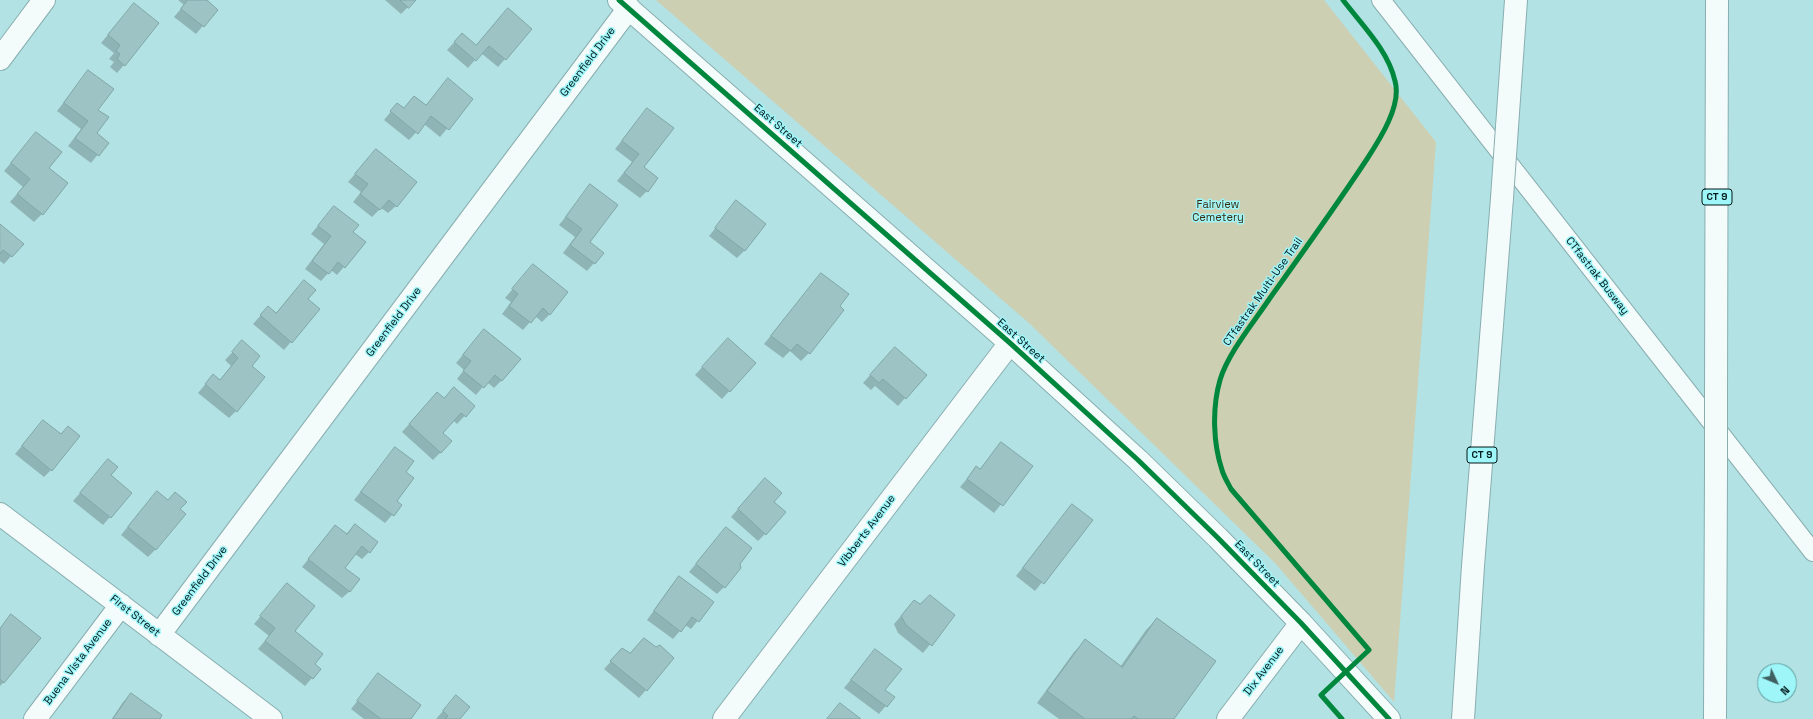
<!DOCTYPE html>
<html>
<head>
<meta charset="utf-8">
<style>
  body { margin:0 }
  #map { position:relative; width:1813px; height:719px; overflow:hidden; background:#b3e2e4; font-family:"Space Grotesk",sans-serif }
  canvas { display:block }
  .north { position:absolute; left:1757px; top:663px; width:40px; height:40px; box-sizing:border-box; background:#9ef6f9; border:1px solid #5f9d9f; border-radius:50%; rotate:134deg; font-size:11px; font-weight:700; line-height:16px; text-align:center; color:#001819 }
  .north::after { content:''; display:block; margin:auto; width:14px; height:18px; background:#3f5f60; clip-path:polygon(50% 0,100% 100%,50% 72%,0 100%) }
</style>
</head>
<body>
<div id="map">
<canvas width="1813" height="719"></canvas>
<div class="north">N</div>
</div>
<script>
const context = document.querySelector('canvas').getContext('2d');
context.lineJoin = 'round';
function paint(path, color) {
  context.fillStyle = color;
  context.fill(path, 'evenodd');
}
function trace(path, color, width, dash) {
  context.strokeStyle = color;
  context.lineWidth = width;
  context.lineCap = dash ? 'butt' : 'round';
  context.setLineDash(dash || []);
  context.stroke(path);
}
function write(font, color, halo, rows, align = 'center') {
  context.font = font + ' "Space Grotesk",sans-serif';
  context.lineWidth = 3;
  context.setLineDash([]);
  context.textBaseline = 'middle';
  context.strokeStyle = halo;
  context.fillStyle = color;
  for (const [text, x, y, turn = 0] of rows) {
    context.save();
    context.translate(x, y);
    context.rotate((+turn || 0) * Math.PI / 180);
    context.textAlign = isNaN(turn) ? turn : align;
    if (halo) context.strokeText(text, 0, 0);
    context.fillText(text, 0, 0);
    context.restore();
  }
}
paint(new Path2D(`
  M656,0H1324L1436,142L1394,702L1275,563L1030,324Z`), '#cdcfb2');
paint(new Path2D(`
  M178,0H206L216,10L196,34L174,17L184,5Z
  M385,0H415L401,14Z
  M134,4L124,65L117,73L110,67L114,62L109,59L114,53L101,43Z
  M500,17L505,59L498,67L481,53L468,68L447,50L462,34L476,46Z
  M88,71L97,110L95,134L107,143L91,163L68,146L81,129L57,111Z
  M448,80L472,99L440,137L424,124L409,140L384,120L397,104L403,109L414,97L425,106Z
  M647,109L643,167L647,191L640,198L617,181L632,162L615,149Z
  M36,133L47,168L42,214L34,222L10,202L23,187L4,171Z
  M376,150L396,206L388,213L381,208L372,217L353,202L361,192L348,182Z
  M591,185L589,243L594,263L587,271L563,253L575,237L559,225Z
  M736,202L745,250L737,258L709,236Z
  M334,207L352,232L365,242L337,275L331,270L321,281L305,269L324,244L311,234Z
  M0,226L22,244L4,264L0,261Z
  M533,265L550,314L542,322L535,316L523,330L502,314L511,302L505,298Z
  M821,274L809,353L801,361L790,351L783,358L764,344Z
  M307,299L319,309L284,350L253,324L261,315L276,314Z
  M477,338L502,380L494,388L487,382L476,395L457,379L464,370L456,363Z
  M728,339L755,363L722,399L695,375Z
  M242,342L250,366L236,411L229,418L198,393L213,375L219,381L231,366L225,360Z
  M887,356L905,398L898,406L875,386L871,390L863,383Z
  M437,393L444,399L474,406L457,424L453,420L442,433L441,452L433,460L402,432Z
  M36,429L51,470L44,477L15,454Z
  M1002,443L1032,466L994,513L960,487L976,468L979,470Z
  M396,448L405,472L395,501L401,505L385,523L354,500Z
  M108,461L110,476L131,493L103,525L73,501Z
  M757,487L773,502L765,534L758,541L731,517Z
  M150,500L179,510L156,549L148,557L121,535Z
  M1072,505L1092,520L1035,591L1016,576Z
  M355,525L369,552L362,559L355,554L344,568L350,591L342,598L302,567L335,526L346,534Z
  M726,528L738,564L724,587L717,594L689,572Z
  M680,578L713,602L691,629L685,625L673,639L647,620L672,585Z
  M287,585L293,631L314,664L320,669L305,686L258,649L269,636L254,624Z
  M914,601L920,605L954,615L923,653L898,633L894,624Z
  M12,615L4,682L0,686V628Z
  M1157,619L1173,719H1059L1037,703L1074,652L1085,641L1120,667L1146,630Z
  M875,650L884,690L893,697L879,714L844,688Z
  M615,657L646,690L639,698L604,669Z
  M378,675L410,719H364L351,709Z
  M131,695L158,719H112L123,702Z
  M449,704L459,719H436Z`), '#0003');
const building = new Path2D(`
  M188,0H207L218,10L204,27L181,9Z
  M400,0H416L409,8Z
  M134,3L159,23L125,66L117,59L120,54L116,51L120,45L108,35Z
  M508,8L532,29L506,60L489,46L476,61L454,42L462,33L476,45Z
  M88,70L114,89L98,110L109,117L97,133L109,143L99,156L75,138L88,121L64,103Z
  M448,78L473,99L449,130L431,116L418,134L390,111L397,103L404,108L414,96L426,105Z
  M647,108L674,128L644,167L658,178L648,192L624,173L639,154L622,141Z
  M36,132L62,152L49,168L68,183L43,215L17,194L30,179L11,163Z
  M376,149L417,182L397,207L389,200L380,210L360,194L368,184L355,174Z
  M590,184L618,205L590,242L604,253L595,264L570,245L582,229L566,217Z
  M736,200L766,224L745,251L715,228Z
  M334,206L359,225L353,232L366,242L345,268L338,262L329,274L312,261L331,236L318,226Z
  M0,224L24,244L12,257L3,250L0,254Z
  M533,264L568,292L550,315L543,308L531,323L509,306L518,294L512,289Z
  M821,273L849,294L840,306L844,310L810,354L797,344L791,351L771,336Z
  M304,280L316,290L308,299L320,309L292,343L260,315L268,306L276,313Z
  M484,329L521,359L502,381L495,375L484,388L463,371L471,361L463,355Z
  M728,338L756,363L730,392L702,367Z
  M242,340L260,356L252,366L265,377L237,412L205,384L213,374L220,380L238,358L232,352Z
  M895,347L927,375L906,399L883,379L879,383L870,375Z
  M454,387L475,406L466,417L461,413L443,433L452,441L441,453L409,424L437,392L444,398Z
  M43,420L61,434L68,426L80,436L52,471L22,446Z
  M1001,442L1033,466L1003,506L967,479L976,466L980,469Z
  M395,447L414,461L406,472L414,478L397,501L402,505L394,516L361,492Z
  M108,459L118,467L111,475L132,493L111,518L80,493Z
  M765,478L782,493L774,502L786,512L766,535L738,509Z
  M157,491L168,500L175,492L187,502L180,509L186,514L156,550L128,527Z
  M1072,504L1093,520L1044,584L1023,568Z
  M355,524L378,542L370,553L362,546L345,568L360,579L350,592L308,559L335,525L347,534Z
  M726,527L752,548L740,564L741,568L725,588L696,564Z
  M679,576L714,602L699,622L692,617L681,632L654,611Z
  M287,583L315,606L295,631L323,654L315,664L321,669L313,679L265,641L275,628L260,616Z
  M930,595L955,615L932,646L906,625L901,616L914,600L920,604Z
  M11,614L41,638L4,683L0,679V629Z
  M1157,618L1216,661L1174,719H1138L1134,716L1131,719H1085L1047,691L1085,639L1122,667Z
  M644,638L656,647L660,645L674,658L647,691L610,661L622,648L630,653Z
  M875,649L902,669L885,690L895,697L887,707L851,680Z
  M378,673L421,705L411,719H381L357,701Z
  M131,693L162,715L160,719H113Z
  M456,695L470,707L460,719H445L448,716L443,711Z
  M840,703L861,719H827Z`);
paint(building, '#9dc3c4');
trace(building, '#7fa6a7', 1);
const service = new Path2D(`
  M1381,0L1813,552`);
const minor = new Path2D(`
  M0,59L44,0
  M0,514L271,719
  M159,635L629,8
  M35,719L121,605
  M724,719L1010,343
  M1228,719L1301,623`);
const tertiary = new Path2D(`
  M619,0L1010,343L1138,460L1218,538L1301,623L1389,719`);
const motorway = new Path2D(`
  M1507,127L1516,0
  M1716,393L1717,0
  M1463,719L1473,566L1502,198
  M1715,719L1716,470`);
trace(service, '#88aeb0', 20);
trace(minor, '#88aeb0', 24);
trace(tertiary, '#88aeb0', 24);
trace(motorway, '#88aeb0', 24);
trace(service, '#f4fbfb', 18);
trace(minor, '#f4fbfb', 22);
trace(tertiary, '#f4fbfb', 22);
trace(motorway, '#f4fbfb', 22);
const motorwayBridge = new Path2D(`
  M1502,198L1507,127
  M1716,393V470`);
trace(motorwayBridge, '#88aeb0', 24, []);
trace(motorwayBridge, '#f4fbfb', 22);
trace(new Path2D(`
  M619,0L1010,343L1138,460L1218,538L1301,623L1389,719
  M1342,719L1321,695L1369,650L1231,489C1228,483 1224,477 1222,470C1213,443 1212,408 1220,380C1228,353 1254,322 1270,298C1303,252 1336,206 1367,159C1380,139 1402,105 1395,81C1388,50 1362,25 1343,0`), '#00873e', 5);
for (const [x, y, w] of [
  [1717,197,30],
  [1482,455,30]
]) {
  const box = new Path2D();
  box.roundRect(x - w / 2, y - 8, w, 16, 3);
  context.fillStyle = '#9ef6f9';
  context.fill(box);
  trace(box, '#001819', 1);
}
write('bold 10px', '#001819', null, [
  ["CT 9",1717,197],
  ["CT 9",1482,455]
]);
write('11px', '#001819', '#9ef6f9', [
  ["Greenfield Drive",588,62,-53],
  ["East Street",778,126,41],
  ["CTfastrak Busway",1597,276,52],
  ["CTfastrak Multi-Use Trail",1263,292,-55],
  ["Greenfield Drive",394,322,-53],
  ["East Street",1021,341,42],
  ["Vibberts Avenue",867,531,-53],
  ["East Street",1257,564,46],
  ["Greenfield Drive",200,581,-53],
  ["First Street",135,616,38],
  ["Buena Vista Avenue",78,662,-53],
  ["Dix Avenue",1264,671,-53]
]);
write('11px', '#3b2c11', '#9ef6f9', [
  ["Fairview",1218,205],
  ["Cemetery",1218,218]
]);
</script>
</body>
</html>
